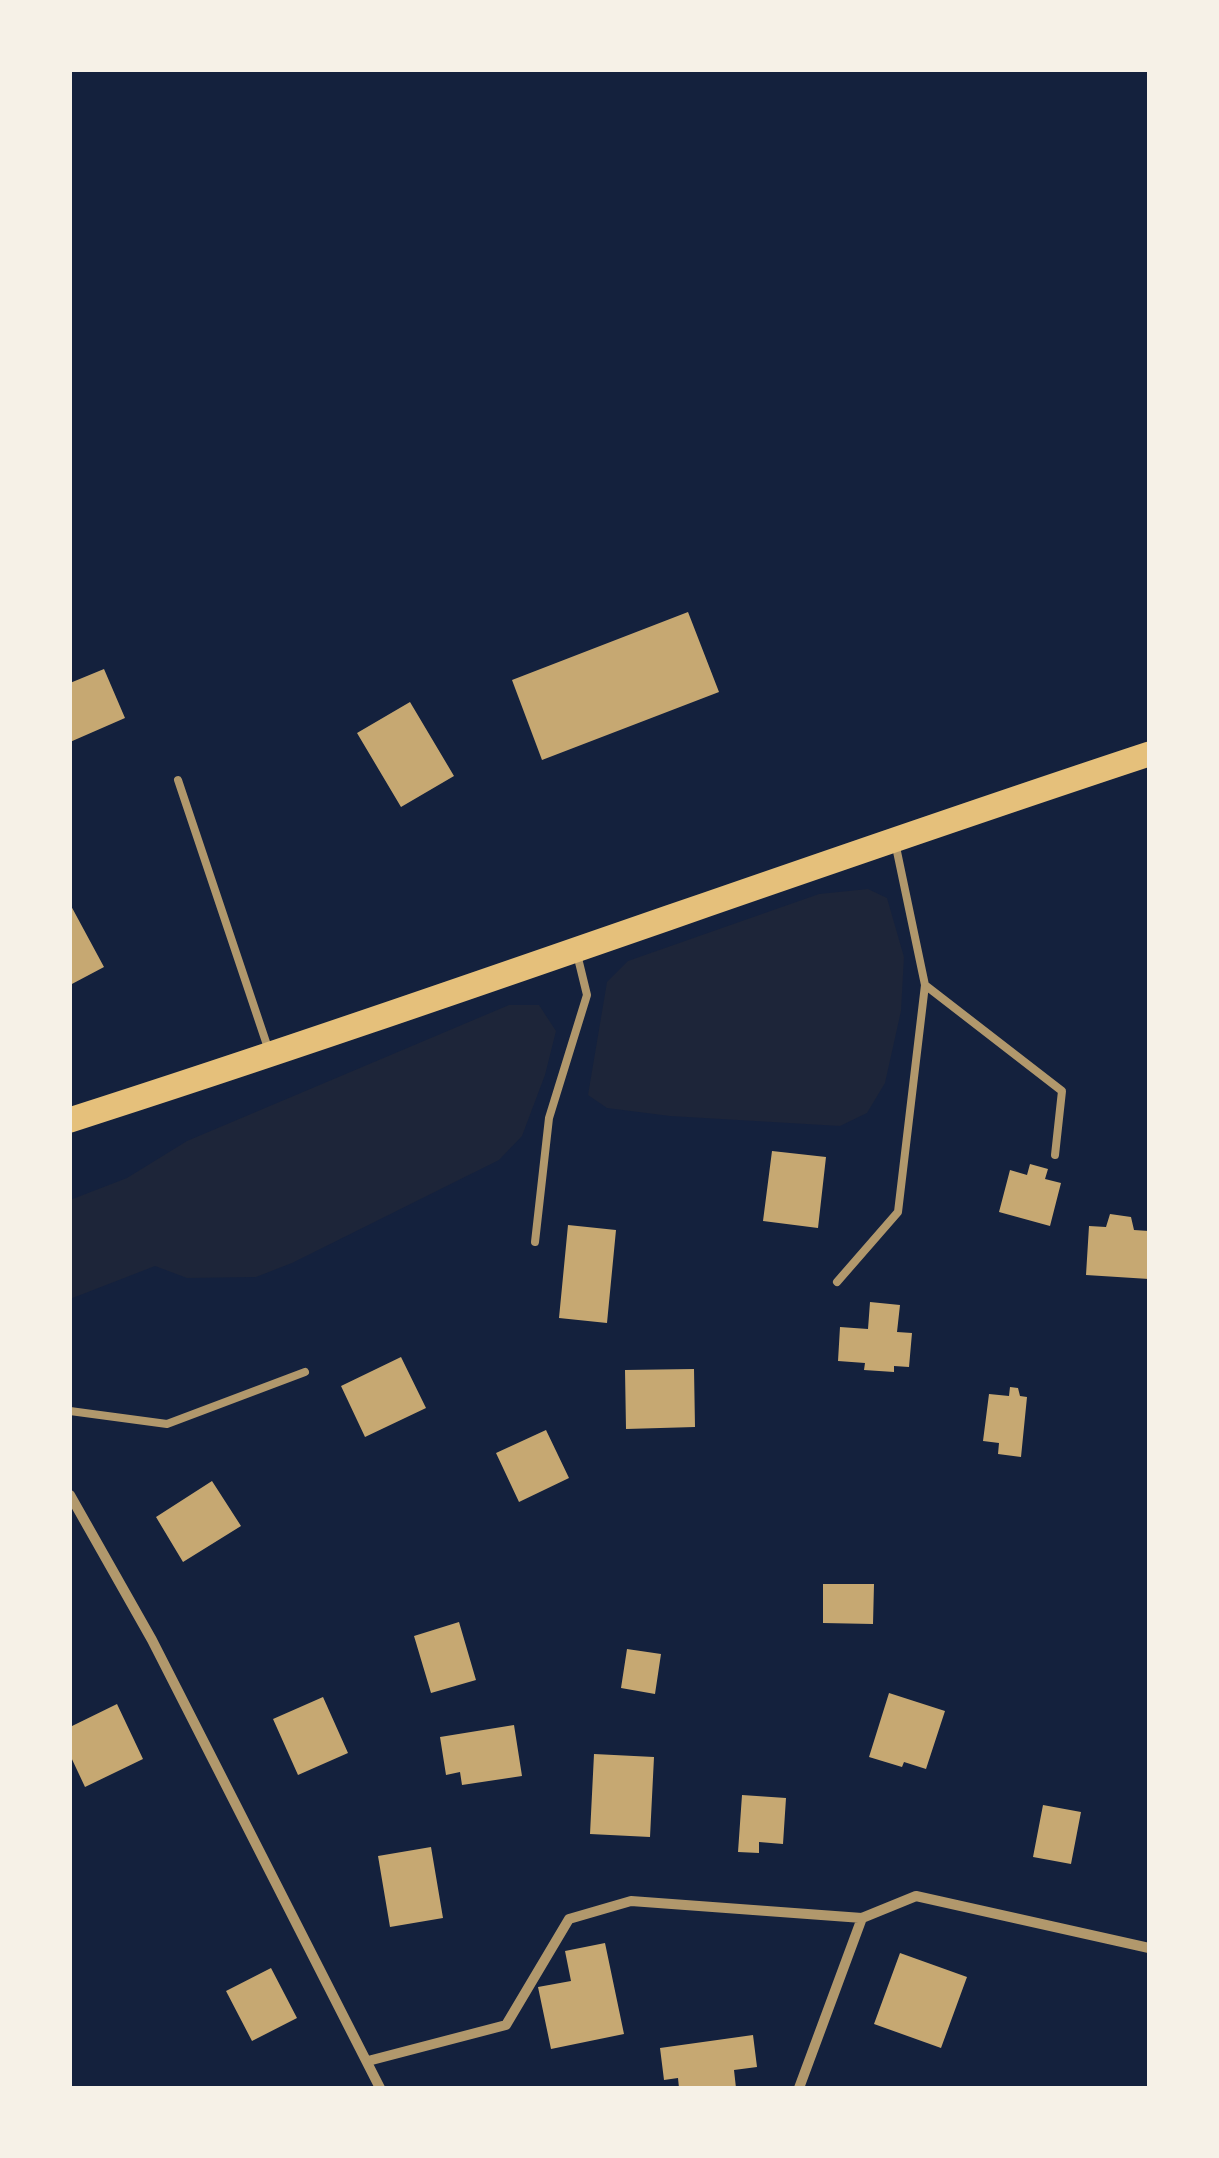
<!DOCTYPE html>
<html>
<head>
<meta charset="utf-8">
<style>
  body { margin:0 }
  #map { position:relative; width:1219px; height:2158px; overflow:hidden; background:#14213d; font-family:Montserrat,sans-serif }
  canvas { display:block }
  .frame { position:absolute; inset:0; border:72px solid #f6f1e7; pointer-events:none }
</style>
</head>
<body>
<div id="map">
<canvas width="1219" height="2158"></canvas>
<div class="frame"></div>
</div>
<script>
const context = document.querySelector('canvas').getContext('2d');
context.lineJoin = 'round';
function paint(path, color) {
  context.fillStyle = color;
  context.fill(path, 'evenodd');
}
function trace(path, color, width, dash) {
  context.strokeStyle = color;
  context.lineWidth = width;
  context.lineCap = dash ? 'butt' : 'round';
  context.setLineDash(dash || []);
  context.stroke(path);
}
paint(new Path2D(`
  M868,889L887,898L904,957L901,1011L885,1083L867,1113L840,1126L670,1116L607,1108L588,1095L607,982L628,961L819,894Z
  M509,1005H539L556,1031L545,1075L522,1136L499,1160L292,1263L256,1277L187,1278L155,1266L70,1299V1200L127,1178L187,1141Z`), '#1d2539');
paint(new Path2D(`
  M688,612L719,692L542,760L512,680Z
  M104,669L125,718L70,742V683Z
  M410,702L454,776L401,807L357,733Z
  M70,904L104,967L70,985Z
  M772,1151L826,1157L818,1228L763,1221Z
  M1030,1164L1048,1169L1045,1179L1061,1183L1050,1226L999,1212L1010,1170L1027,1175Z
  M1110,1214L1131,1217L1134,1230L1149,1231V1279L1086,1275L1089,1226L1106,1227Z
  M568,1225L616,1230L607,1323L559,1318Z
  M870,1302L900,1305L897,1332L912,1333L909,1367L894,1366V1372L864,1370L865,1363L838,1361L840,1327L868,1329Z
  M401,1357L426,1408L365,1437L341,1386Z
  M694,1369L695,1427L626,1429L625,1370Z
  M1010,1387L1018,1388L1020,1396L1027,1397L1021,1457L998,1454L999,1443L983,1441L989,1394L1009,1396Z
  M546,1430L569,1478L519,1502L496,1453Z
  M212,1481L241,1526L183,1562L156,1517Z
  M823,1584H874L873,1624L823,1623Z
  M459,1622L476,1680L431,1693L414,1636Z
  M627,1649L661,1654L655,1694L621,1688Z
  M889,1693L945,1711L926,1769L904,1762L902,1767L869,1757Z
  M323,1697L348,1753L298,1775L273,1719Z
  M117,1704L143,1759L85,1787L70,1755V1727Z
  M514,1725L522,1776L462,1785L460,1772L446,1775L440,1737Z
  M594,1754L654,1757L650,1837L590,1834Z
  M742,1795L786,1798L783,1844L759,1842V1853L738,1852Z
  M1043,1805L1081,1812L1071,1864L1033,1857Z
  M431,1847L443,1918L390,1927L378,1856Z
  M605,1943L624,2034L551,2049L538,1987L571,1981L565,1951Z
  M900,1953L967,1977L941,2048L874,2024Z
  M271,1968L297,2018L252,2041L226,1991Z
  M753,2035L757,2067L734,2070L736,2088H679L678,2078L664,2080L660,2048Z`), '#c6a872');
trace(new Path2D(`
  M178,780L269,1051
  M895,842L925,985
  M535,1242L549,1118L587,995L577,954
  M837,1282L898,1212L925,985L1062,1091L1055,1155
  M70,1411L167,1424L305,1372`), '#b1986c', 8);
trace(new Path2D(`
  M70,1495L152,1640L380,2088
  M862,1918L916,1896L1149,1948
  M368,2061L506,2025L569,1919L631,1901L862,1918L799,2088`), '#b1986c', 10);
trace(new Path2D(`
  M70,1120C432,1004 788,873 1149,754`), '#e5c07b', 25);
</script>
</body>
</html>
